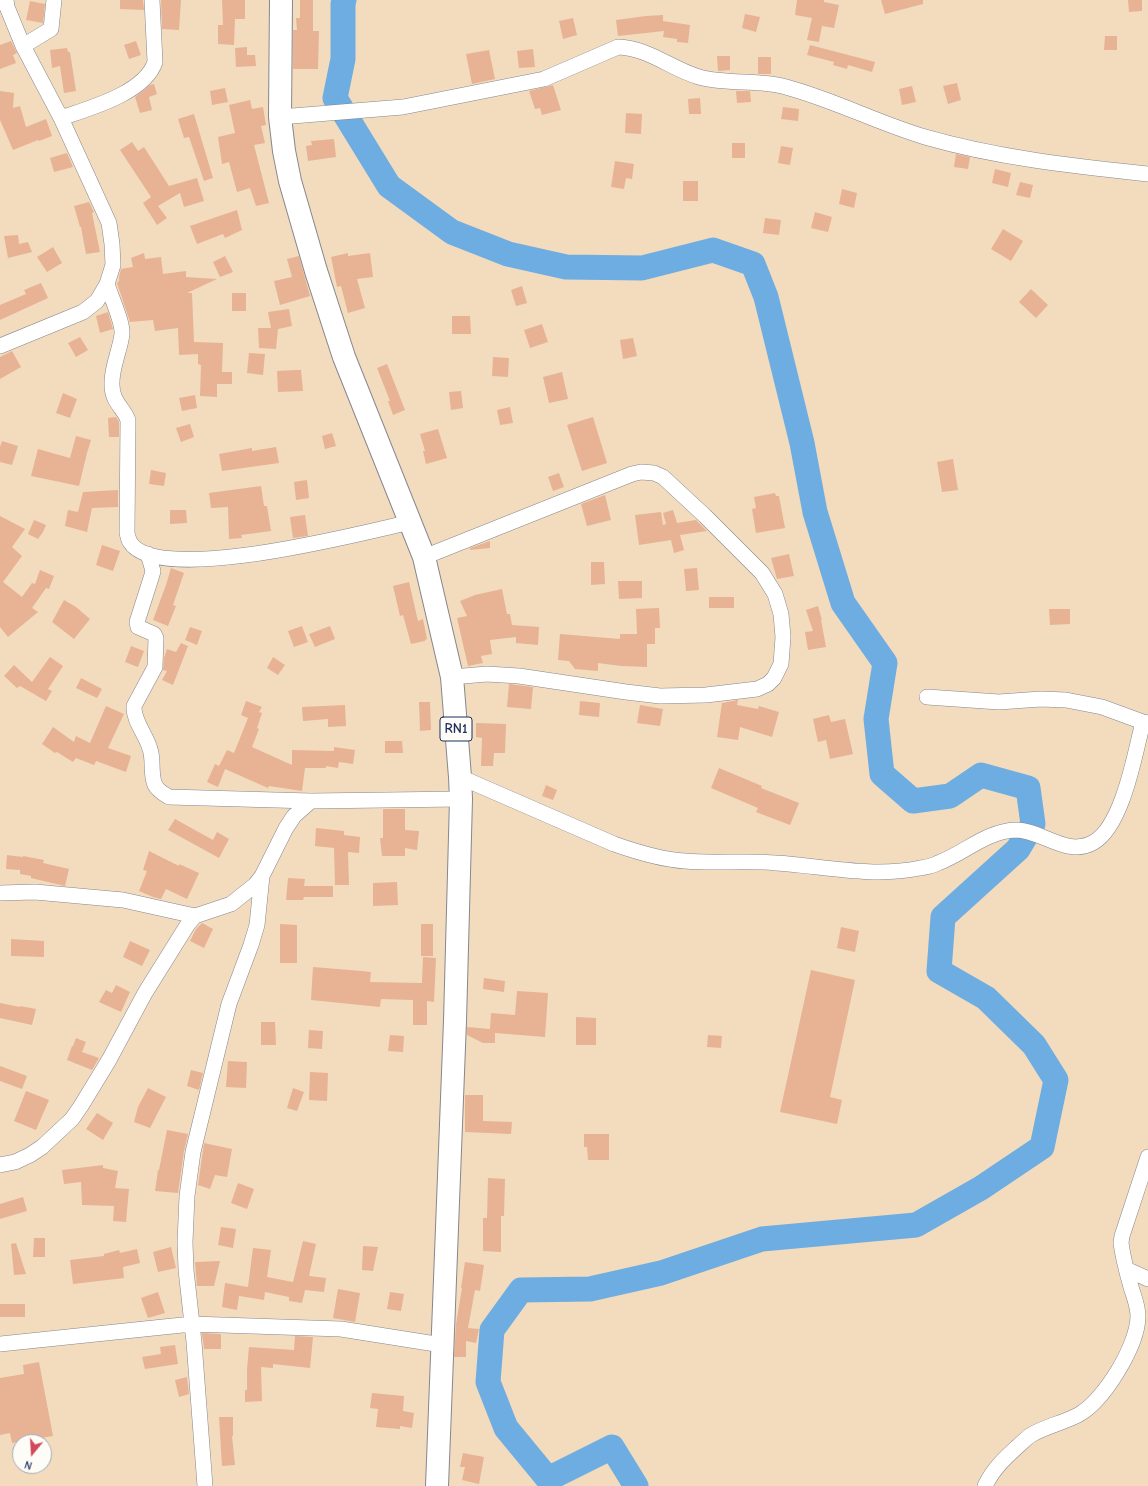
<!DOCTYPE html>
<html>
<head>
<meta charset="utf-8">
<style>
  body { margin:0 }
  #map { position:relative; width:1148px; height:1486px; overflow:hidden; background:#f2dcbd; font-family:"Comic Neue",sans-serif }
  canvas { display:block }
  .north { position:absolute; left:12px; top:1434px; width:40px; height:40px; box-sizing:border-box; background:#fdfcf7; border:1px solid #a3aaba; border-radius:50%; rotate:198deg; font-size:11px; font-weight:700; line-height:16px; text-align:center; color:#1b2f5e }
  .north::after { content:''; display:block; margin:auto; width:14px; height:18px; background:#d1495b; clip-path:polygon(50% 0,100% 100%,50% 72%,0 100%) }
</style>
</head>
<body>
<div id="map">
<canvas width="1148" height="1486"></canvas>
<div class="north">N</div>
</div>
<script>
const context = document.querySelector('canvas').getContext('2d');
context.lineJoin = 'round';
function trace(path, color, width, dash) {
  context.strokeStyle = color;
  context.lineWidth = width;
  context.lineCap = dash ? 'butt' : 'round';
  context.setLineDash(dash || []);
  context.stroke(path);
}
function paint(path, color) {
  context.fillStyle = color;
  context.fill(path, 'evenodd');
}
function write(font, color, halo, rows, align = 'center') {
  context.font = font + ' "Comic Neue",sans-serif';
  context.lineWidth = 4;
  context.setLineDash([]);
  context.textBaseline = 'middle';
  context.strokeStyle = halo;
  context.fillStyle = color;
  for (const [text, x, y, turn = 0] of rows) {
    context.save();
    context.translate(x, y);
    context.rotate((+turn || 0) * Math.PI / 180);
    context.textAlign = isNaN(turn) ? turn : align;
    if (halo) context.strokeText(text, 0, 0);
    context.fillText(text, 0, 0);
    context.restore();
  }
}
trace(new Path2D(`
  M344,0L343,4V59L335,98L389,186L452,232L508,254L566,267L642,268L713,250L753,264L766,297L802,443L815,512L843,603L885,663L876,719L882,774L913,801L950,796L981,775L1028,788L1033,824L1018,849L943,917L939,971L986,998L1034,1045L1056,1080L1042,1147L981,1188L916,1225L762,1239L661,1273L590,1289L521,1290L492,1330L488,1382L506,1428L548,1479L612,1447L636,1486`), '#6eade1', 25);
paint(new Path2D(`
  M120,0H143L144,10L120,9Z
  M161,0H181L179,30L162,29Z
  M222,0H245V19H235L234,45L218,44V25H223Z
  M300,0H313V31H319L318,69H293V30H297L296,18H300Z
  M797,0H824V2L839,5L834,28L822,26L819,42L807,40L812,18L795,15Z
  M881,0H923V4L885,14Z
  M1128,0H1142V11L1129,12Z
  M30,1L45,4L43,23L26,20Z
  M745,14L760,17L756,32L742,28Z
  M663,15V21L690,25L688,43L677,42V39L663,37L664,31L618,36L616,20L646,16Z
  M573,18L577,35L563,39L559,21Z
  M1105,36H1117V50H1104Z
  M11,41L17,53L13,55L16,63L0,69V45Z
  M136,41L141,55L129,59L124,45Z
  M810,45L875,62L872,72L848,65L847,69L833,65L834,62L807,55Z
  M247,47V55H255L256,66L236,67L235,48Z
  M67,48L68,52H70L76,91L64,93L60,66L52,68L50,50Z
  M533,49L535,67L519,68L517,51Z
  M489,50L495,79L472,84L466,54Z
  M717,56H730V70L718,71Z
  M758,57H771V74H758Z
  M957,83L961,100L948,104L943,86Z
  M154,84L157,94L149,97L152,110L140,113L135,97L150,85Z
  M553,85L561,110L542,115L540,108L535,109L529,91Z
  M912,86L916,102L902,105L899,89Z
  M225,88L228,102L212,105L210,91Z
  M0,91L14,93L13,108L20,106L26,127L46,119L52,136L39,141L38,140L13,150L0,120Z
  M736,91H750L751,102L737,103Z
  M700,98L701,114H689L688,99Z
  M250,100L252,109L263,107L266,125L261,126L265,143L254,145L269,203L256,206L250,188L237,192L229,162L222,164L218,137L235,133L229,105Z
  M783,107L799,109L798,121L781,119Z
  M626,113L642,114L641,134L625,133Z
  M194,114L213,178L204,181L189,137L184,138L178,119Z
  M334,139L336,157L308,161L306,146L312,145L311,141Z
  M132,142L138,151L144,147L169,186L197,178L204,201L184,207L180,193L158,206L167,218L157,225L143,203L151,197L120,150Z
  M732,143H745V158H732Z
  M781,146L793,148L790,165L778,163Z
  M67,153L73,167L54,172L50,158Z
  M956,154L970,157L968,169L954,167Z
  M615,161L634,164L632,179L626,178L624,189L611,187Z
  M995,169L1011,173L1008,187L992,183Z
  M683,181H698V201H683Z
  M1020,182L1033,185L1030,198L1016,195Z
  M842,189L857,193L854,208L839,204Z
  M89,202L94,212L92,213L100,252L86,254L81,227H80L74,206Z
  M237,210L242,230L225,238L223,234L197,244L190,226Z
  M815,212L832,217L828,232L811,228Z
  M765,218L781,220L779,235L763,233Z
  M1003,229L1023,241L1011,261L991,249Z
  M18,235L19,244L28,242L32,252L8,258L4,236Z
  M53,247L62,263L47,272L37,257Z
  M144,253L145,259L161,257L163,274L186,271V277L217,279L187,293H192L194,342L223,343L222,372H232V384H217V397L200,396L201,365L198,364V354L179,355L178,328L155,331L153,320L130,322L117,283L119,281V277L121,269L133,267L131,258Z
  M348,253V256L370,253L373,277L357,279L365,308L348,313L341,286L337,287L331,257Z
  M225,256L233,272L220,277L213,262Z
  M299,256L310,296L280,305L274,281L292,277L287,259Z
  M41,283L48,298L0,320V305L26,294L24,290Z
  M522,286L527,303L516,306L511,290Z
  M1031,289L1048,305L1036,318L1019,302Z
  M232,293H246V311H232Z
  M289,309L292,326L278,329L276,349L259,348L258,328H271L268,312Z
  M108,312L113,329L100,333L96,316Z
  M452,316H470L471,334H452Z
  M542,324L548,342L530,348L524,330Z
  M80,337L88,350L76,357L68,343Z
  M633,338L637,356L623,359L620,340Z
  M12,351L21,367L0,379V357Z
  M249,353L265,354L263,375L247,373Z
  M493,357L509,358L508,377L492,376Z
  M387,364L405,410L393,415L388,401H390L377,368Z
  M296,370H301L303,391L278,392L277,371Z
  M562,372L568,399L549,403L543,377Z
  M461,391L463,408L451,410L449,392Z
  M63,393L77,399L70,418L56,413Z
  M195,395L197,408L182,411L179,398Z
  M510,407L513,423L500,425L497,410Z
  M116,417L119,422V437H109L108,418Z
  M593,417L607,463L582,471L567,425Z
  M190,424L194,437L181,442L176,428Z
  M438,429L447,458L426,464L423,451H425L420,434Z
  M332,433L336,446L325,449L322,436Z
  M76,436L91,440L87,453L79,486L31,476L38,449L70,458Z
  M2,441L18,446L12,465L0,462V447Z
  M276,447L279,463L222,471L219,454L252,448V451Z
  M953,459L958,490L942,492L937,462Z
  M151,470L166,473L164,486L149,484Z
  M559,473L564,487L553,491L548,477Z
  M307,480L309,498L296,500L294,482Z
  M261,486L264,506H267L271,531L241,535L242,538L229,539L228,507L211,508L209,493Z
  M118,490V507L92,508L87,532L65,526L68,510L78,512L83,492Z
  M775,493L776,496H779L785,528L756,533L752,509L756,508L754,497Z
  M605,495L611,520L587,526L581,504Z
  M170,510H186L187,523L170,524Z
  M673,510L677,523L696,520L707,531L680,535L684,550L674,553L671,540L639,545L635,515L661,512L663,525L666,524L663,513Z
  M305,515L308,536L293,538L290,517Z
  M0,516L25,529L12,547L22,556L3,582L22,597L32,583L35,584L40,570L54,576L49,589L46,588L32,608L38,612L8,637L0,627Z
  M34,520L46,525L43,532L38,539L28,534Z
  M490,541V548L470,550V548Z
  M102,545L120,551L113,571L96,565Z
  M789,554L794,576L777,579L771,558Z
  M591,562H604L605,584L591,585Z
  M171,568L184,573L173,605L176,606L168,626L153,620L166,585Z
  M697,568L699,590L686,591L684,569Z
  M618,581H642V598L619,599Z
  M409,582L418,621L423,619L427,639L425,640V641L411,644L403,615L400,616L393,586Z
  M502,589L507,614H510L512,625L539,627L538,645L516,643V637L490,640L492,654L481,656L483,663L468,666L457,618L467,616L460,601L475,595Z
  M709,597H734V608H709Z
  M64,600L76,607L90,619L74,639L52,622Z
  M818,606L822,620H821L826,647L808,650L805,632L813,631L806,610Z
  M659,608L660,628H655V644H647V667L621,666L598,663V671L575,669L569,661L558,660L560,634L620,639V634H637L636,609Z
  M1049,609H1070V624L1050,625Z
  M302,626L308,642L294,647L288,631Z
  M330,626L335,639L315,647L309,634Z
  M190,627L202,631L197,645L185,640Z
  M181,643L188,646L173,685L162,680L167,671L163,670L164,658L167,649L176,652Z
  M131,646L144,651L138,667L125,662Z
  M50,657L63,666L48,689L52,691L46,701L20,686L17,688L4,676L14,665L32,682Z
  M273,657L285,665L278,675L267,668Z
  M81,678L102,689L97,698L76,688Z
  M509,684L533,687L531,709L507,707Z
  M738,700L737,705L758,709L759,706L779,712L772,737L740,727L738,740L717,737L722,703Z
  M246,701L262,707L259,712L262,713L257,728L259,729L252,747L292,765V750L334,751V747L355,750L353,764L339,762L338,768L326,766V768H305L302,791L269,786L268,788L225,769L218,787L207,782L215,764L219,766L227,750L234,753L248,718L241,715Z
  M580,701L600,703L599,717L579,715Z
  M419,702H430L431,730L420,731Z
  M345,705L346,726L328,727V719L303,721L302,707Z
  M640,705L663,709L660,726L637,723Z
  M106,706L124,714L108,748L131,756L126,772L96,761L94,765L76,758L73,762L57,752L55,753L42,744L53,727L74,742L76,736L90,743Z
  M829,715L831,722L845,719L853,754L830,759L826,740L818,742L813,719Z
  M476,723L506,724L505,753H494L493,766H481L482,738L476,737Z
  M385,741H402L403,753H385Z
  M719,768L762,786L761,788L799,803L790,825L756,812L758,808L711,788Z
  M546,785L557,790L553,800L542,796Z
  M383,809H405V830L419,831L417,850L405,848V856H382L380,838H383Z
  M175,819L213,840L217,832L229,839L219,858L168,830Z
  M316,828L344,831V835L360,837L359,853L348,852L349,885H335L334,848L315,846Z
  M149,851L179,866V864L199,873L187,899L166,889L161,899L153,897L139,891L147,871L143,870Z
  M7,855L23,857V856L44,860L43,863L69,869L65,886L31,878V876L20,874V870L6,869Z
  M288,878L305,879L304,886H333V897H304L303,900H286Z
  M397,882L398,905L373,906V883Z
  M202,923L213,929L204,948L190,941L196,929Z
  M280,924L297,925V963H280Z
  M421,924H433V956H421Z
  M841,927L859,931L855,952L837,948Z
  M11,939L44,941V957L11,956Z
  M130,941L150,950L142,966L123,957Z
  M423,957L436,958L434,1002L427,1001V1025H413V1000L381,999L380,1007L311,1000L313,967L362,971L371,972L370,982L422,983Z
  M811,970L855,980L830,1097L842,1100L837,1124L780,1112Z
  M484,978L505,981L504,992L483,989Z
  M116,985L130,992L121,1012L99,1002L106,990L112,993Z
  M517,991L548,993L545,1037L495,1033V1043H483L467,1035V1027L490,1029L491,1013L515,1015Z
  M0,1003L20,1007V1006L36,1009L32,1025L0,1018Z
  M576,1017L596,1018V1045H576Z
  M261,1022H275L276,1045H261Z
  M309,1030L323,1031L322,1049L308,1048Z
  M390,1035L404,1036L403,1052L388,1051Z
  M708,1035L722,1036L721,1048L707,1047Z
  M76,1038L86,1042L82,1052L99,1058L92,1070L67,1060L72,1046H73Z
  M228,1061L247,1062L246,1088L226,1087Z
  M0,1066L27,1076L22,1089L0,1081Z
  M191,1070L203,1073L199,1090L187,1086Z
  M310,1072L328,1073L327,1101L309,1100Z
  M148,1088L166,1097L150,1128L134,1122L138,1107Z
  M293,1088L304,1092L297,1111L287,1108Z
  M26,1091L49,1100L36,1130L14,1121Z
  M465,1095H483V1121L512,1122L511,1134L465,1132Z
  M97,1113L113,1123L103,1140L86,1129Z
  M167,1130L188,1134L184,1151L178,1193L155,1191L158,1170H159Z
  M584,1134H609V1160H588L587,1147H584Z
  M204,1143L232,1149L227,1177L215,1175L210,1189L198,1185Z
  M103,1165V1168L118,1171L115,1188L129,1189L126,1222L113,1221L114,1206L82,1205L81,1182L64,1184L62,1170Z
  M488,1178L505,1179L504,1216H501V1252L483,1251V1218H487Z
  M238,1183L254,1189L247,1209L231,1203Z
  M23,1197L27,1211L0,1219V1204Z
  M221,1227L236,1229L233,1248L218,1245Z
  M34,1238H45V1257H33Z
  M303,1241L316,1244L309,1276L326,1278L324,1292L305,1290L302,1303L289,1301V1297L265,1292L264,1300L239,1296L237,1310L222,1307L225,1283L248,1287L253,1248L271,1250L267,1277L293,1282Z
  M16,1243L26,1274L14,1275L11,1244Z
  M363,1246L378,1247L373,1271L362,1270Z
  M171,1247L176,1268L158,1272L153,1252Z
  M137,1249L140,1263L123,1267L124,1278L73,1284L70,1260L104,1256V1254L119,1250L120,1253Z
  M220,1261L214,1286H197L195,1262Z
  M465,1262L484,1265L480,1291L475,1290L468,1328L479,1329L476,1343L466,1341V1357H454L456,1324L462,1288H461Z
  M338,1289L360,1293L355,1322L333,1318Z
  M158,1292L165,1313L148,1318L141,1298Z
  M390,1292L404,1294L401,1311L387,1309Z
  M0,1304H25V1317H0Z
  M202,1333L221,1334V1349H204Z
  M295,1336L313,1337L310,1368L273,1364V1368L261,1367L262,1401L245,1402V1390H247V1369L249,1347L294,1350Z
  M175,1345L178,1364L145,1369L142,1357L161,1354L160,1347Z
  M39,1362L53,1436L12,1443L10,1433L0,1435V1378L24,1374L23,1365Z
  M187,1377L189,1394L179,1397L175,1380Z
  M372,1393L404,1396L403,1411L414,1413L412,1428L400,1426V1429L376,1427L378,1409L370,1408Z
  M219,1417H233V1436H232L235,1465L222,1466Z
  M463,1453L484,1457L479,1484L462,1480L465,1467H460Z`), '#e8b295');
const minor = new Path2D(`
  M23,46L51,29L54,0
  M280,117L403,107L544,79L618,47C649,48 671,69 699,77C728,85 758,79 786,87C834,100 878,123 925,137C998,158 1073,166 1148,174
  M61,118C90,108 145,93 155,62L152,0
  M107,284C111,297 123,322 122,334C120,351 111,368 112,385C112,402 123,407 128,420L127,533C128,536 128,539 130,542C157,587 365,532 411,522
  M0,346L83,312L97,301L107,284L113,265L112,244L109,223L61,118L23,46L7,7L6,0
  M148,554L153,571L152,575L137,622L138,627L154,634L156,638L155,667L134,706C133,721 146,734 150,749C154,760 150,774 155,785C158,791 164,794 169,797L311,801
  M424,557L632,474L641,472L654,473L663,477L705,516L762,573L775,594L781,614L783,637L781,664L774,678L768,684L757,689L706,695L660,696L626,692L519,676L487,674L452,677
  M927,697L999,702L1041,699L1066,700L1102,707L1143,722
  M460,777L614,844C634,851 664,860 685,861C715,864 746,860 776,863C824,866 872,878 920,868C926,867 933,866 938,863C965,853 986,831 1016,830C1042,830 1067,858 1094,842C1123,825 1135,753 1143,722L1148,723
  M0,893L35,892L123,900L195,916
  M0,1165L15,1162L30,1155L42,1147L72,1119L81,1106L109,1060L145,993L188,924L195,916L231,904L255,885L262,876L286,828L294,816L311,801L461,799
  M1126,1269L1148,1279
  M0,1344L192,1324L341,1329L442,1345
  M205,1486L194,1342L186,1270L185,1242L187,1196L193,1152L229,1004L251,945L257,925L262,876
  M985,1486C993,1469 1004,1459 1017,1447C1022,1443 1026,1438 1031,1435C1046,1426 1063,1423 1078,1415C1104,1401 1138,1345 1138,1316C1138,1306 1134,1297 1131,1287C1127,1273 1123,1258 1121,1243L1122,1236L1148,1157`);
const highway = new Path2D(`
  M281,0L280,117L284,151L290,181L316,271L344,357L424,557L452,677L460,777L461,799L455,1021L437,1486`);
trace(minor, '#86868e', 16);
trace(highway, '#86868e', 24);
trace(minor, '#fff', 15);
trace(highway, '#fff', 22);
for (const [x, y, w] of [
  [456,729,32]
]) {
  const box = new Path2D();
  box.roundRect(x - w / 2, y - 12, w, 24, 3);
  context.fillStyle = '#fdfcf7';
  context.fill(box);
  trace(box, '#1b2f5e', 1);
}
write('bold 14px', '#1b2f5e', null, [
  ["RN1",456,729]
]);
</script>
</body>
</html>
